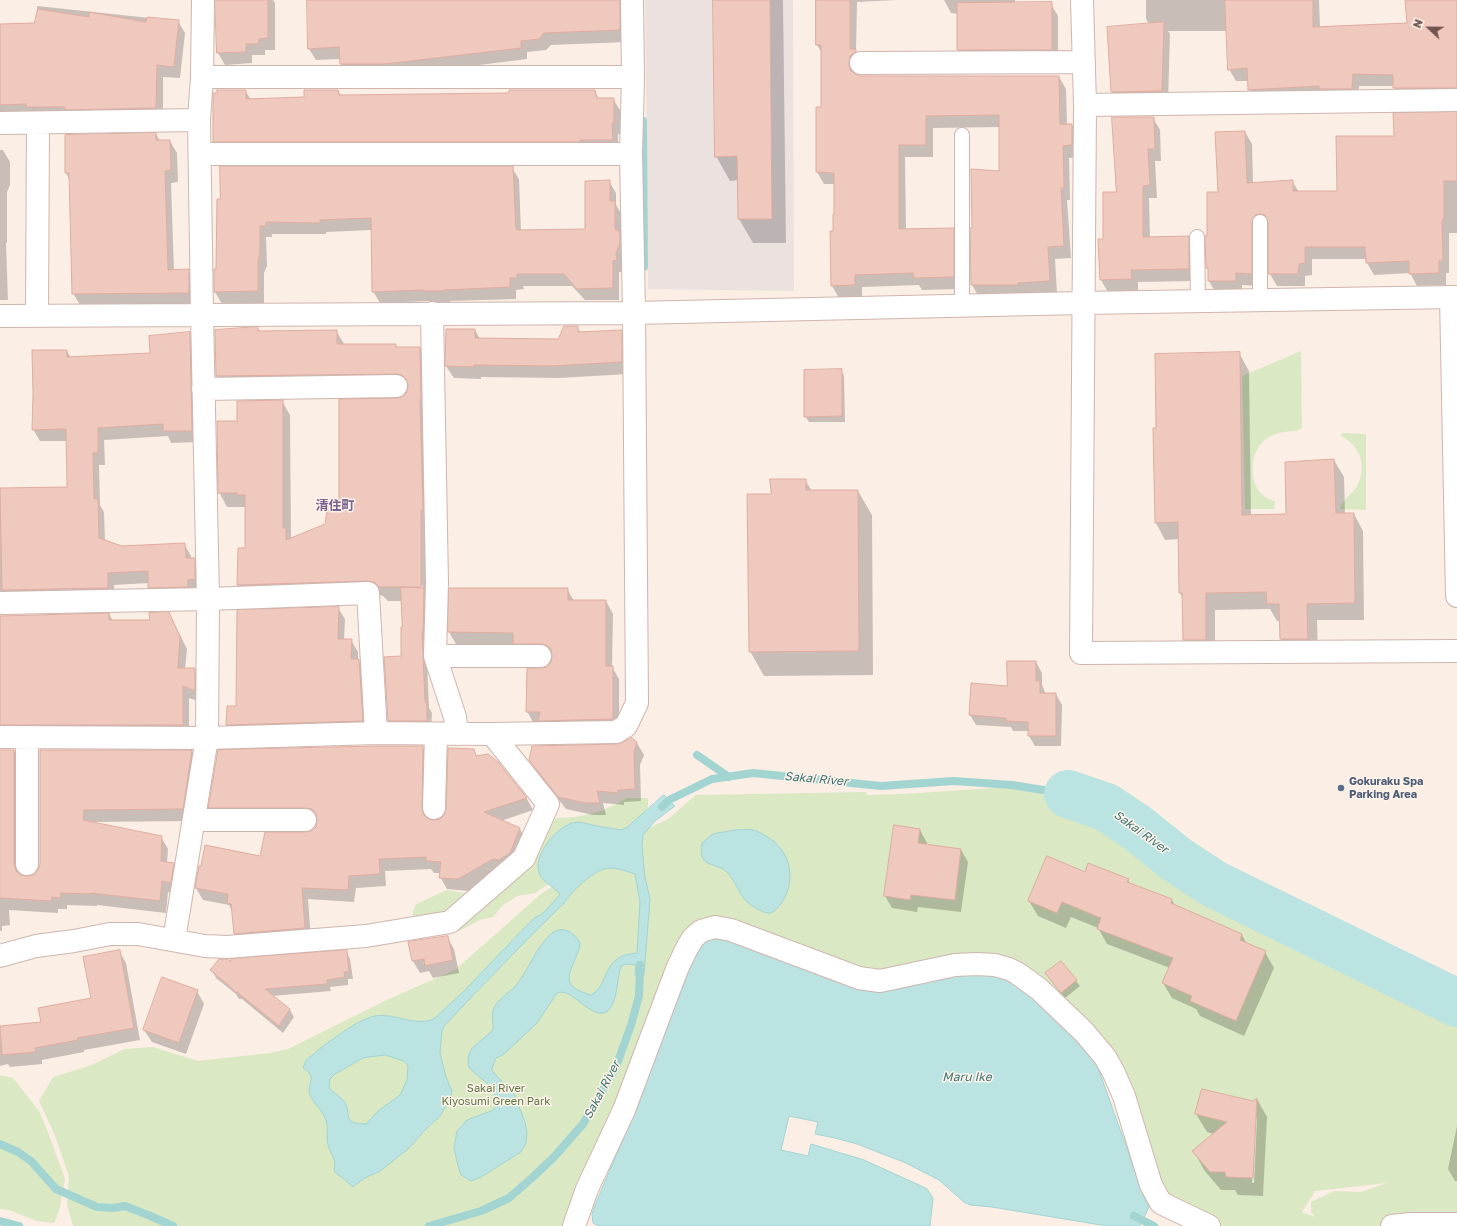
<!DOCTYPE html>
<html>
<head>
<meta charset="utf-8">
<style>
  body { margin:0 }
  #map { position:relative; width:1457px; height:1226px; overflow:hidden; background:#fbeee5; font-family:"Golos Text",sans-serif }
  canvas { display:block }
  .north { position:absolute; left:1409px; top:8px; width:40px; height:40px; -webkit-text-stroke:3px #fef3eb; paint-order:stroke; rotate:292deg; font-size:11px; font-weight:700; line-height:16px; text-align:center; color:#72524c }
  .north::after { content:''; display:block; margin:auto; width:14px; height:18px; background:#72524c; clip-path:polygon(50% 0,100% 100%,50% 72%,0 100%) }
</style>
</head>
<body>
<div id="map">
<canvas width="1457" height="1226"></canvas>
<div class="north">N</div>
</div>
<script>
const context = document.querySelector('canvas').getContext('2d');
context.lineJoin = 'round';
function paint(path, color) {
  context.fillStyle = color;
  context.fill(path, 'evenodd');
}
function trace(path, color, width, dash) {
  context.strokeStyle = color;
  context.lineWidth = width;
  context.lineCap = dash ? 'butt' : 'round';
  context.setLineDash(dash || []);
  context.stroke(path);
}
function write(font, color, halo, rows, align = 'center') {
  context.font = font + ' "Golos Text","Noto Sans JP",sans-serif';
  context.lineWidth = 3;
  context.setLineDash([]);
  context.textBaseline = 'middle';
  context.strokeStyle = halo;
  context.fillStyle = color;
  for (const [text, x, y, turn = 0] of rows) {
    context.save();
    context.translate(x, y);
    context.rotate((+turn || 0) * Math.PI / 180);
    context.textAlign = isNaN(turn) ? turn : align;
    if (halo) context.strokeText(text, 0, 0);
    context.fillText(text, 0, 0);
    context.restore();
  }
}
paint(new Path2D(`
  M645,0H793L794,291L648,289Z`), '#ebe2df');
paint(new Path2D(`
  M1301,351L1302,427L1300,430C1288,432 1275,431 1265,440C1246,455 1248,496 1275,501L1274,509H1245L1242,376Z
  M1342,433L1366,434V510L1340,509C1341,501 1350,496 1355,489C1368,470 1362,446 1341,436Z
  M1022,786L1104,819L1169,867L1457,1019V1226H1212L1161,1203L1110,1055L879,972L714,930L589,1211L584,1226H73L67,1205L69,1176L54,1133L39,1101L53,1077L89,1066L125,1049L153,1047L198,1061L270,1053L288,1049L393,997L455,970L541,894L620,842L668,819L696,795L866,792L867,795L904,794ZM1387,1183L1361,1192L1334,1191L1311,1202V1212L1315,1217L1302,1212L1315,1191Z
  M627,798H648V807L642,818L556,879L535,893L517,896L502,906L493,917L480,920L459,931L441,932L417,921L412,915L416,904L447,890L464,893L484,882L545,831L556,818C583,818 604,812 627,798Z
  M0,1075L13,1078L39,1111L48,1132L65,1179L59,1211L54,1223L37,1221L9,1210L0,1209Z`), '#dae8c4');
const water = new Path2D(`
  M664,795L675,806L655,821L643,835L642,847L645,877L650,899L644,975H635L636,965L627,964L621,966C618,975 618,986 615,997C605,1033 582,999 566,993C563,992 560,992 557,993L537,1023L503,1055L496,1058L492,1068V1071L514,1094L525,1122L527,1133L526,1143L521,1152L481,1177L471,1181L461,1175L458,1166L454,1148L457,1131L467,1120L491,1111L495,1108L498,1099L488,1084L469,1068C465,1053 473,1046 484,1038C487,1035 491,1033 493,1029C494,1024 491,1017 493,1011C496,999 510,993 517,984C529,971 544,925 565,930C570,931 572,933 575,936C576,938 578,939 579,941C581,945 579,949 578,952C568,977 560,986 591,995C606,987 603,970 616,960C621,955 630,954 637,953L640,902L635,874C623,870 611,865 599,871C590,876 578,886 571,894C567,899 564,904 559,908C520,946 482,986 444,1026L442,1031L440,1053L446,1077L452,1091L449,1101L440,1116L426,1129L408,1149L380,1171L363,1179L353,1187L334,1171C337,1159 331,1156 328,1145C326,1138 328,1130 327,1124C325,1113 316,1106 311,1097C304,1085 320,1078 303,1068L306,1060C310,1057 314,1054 318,1050C333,1039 353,1023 371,1017C391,1010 417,1029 435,1018L464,991L528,924L536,917L541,915L559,896L560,894C554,887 544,883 540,875C530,857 559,823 577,822C582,822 588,824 592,825C602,827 611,828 620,830L626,828ZM385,1055L404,1061L408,1066L407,1080L400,1095L378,1111L366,1124C339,1123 354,1114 343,1100C339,1096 333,1092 329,1088L330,1079L335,1074L363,1058Z
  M735,830C741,830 747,829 753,830C757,831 761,833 764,835C791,848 798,882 780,905C777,908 773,914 768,913C765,913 762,911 759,910C755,907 748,904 744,899C738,891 735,881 728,873C717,861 697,870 702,843L713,834Z
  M714,933L854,985L950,972L1010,976L1051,1010L1096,1062L1146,1202L1149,1207L1140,1226H1107L992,1207L970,1205L964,1202L939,1180L906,1163L857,1144L835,1138L815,1134L818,1122L789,1116L781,1150L808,1156L811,1144L864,1160L917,1184L927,1189L933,1198L930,1226H599L593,1223L592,1214L595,1205L632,1118L685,970L707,936Z`);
paint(water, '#bbe3e1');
trace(water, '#a2d4d2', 1);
paint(new Path2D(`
  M216,0H273L275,3V50H265V55H252V63L225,65L218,53Z
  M308,0H622L626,42L551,45L546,50L527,52V59L392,76H347L341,64L340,59L316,60L309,49Z
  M714,0H783L786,243H753L739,219V180L730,181L716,156Z
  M817,0H897L857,2L856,52L863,63L857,69L855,75L861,76L1059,77L1066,89L1067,125H1072L1079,137V157L1069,158L1070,200H1067L1071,258L1055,259L1057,293L979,297L972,285L973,229L1000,172V127L933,128V157H905L906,230L953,229L960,241V289L922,290L919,285L862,287V297L839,298L832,286L835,215V184H824L817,172L822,108V53L817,45Z
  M915,0H1015V4H1051L1058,16V62H965L958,50V14L951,13L944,0Z
  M1146,0H1319L1320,27L1408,24L1406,0H1457V100H1401L1394,86H1359L1358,101L1256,102L1249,89L1248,81H1236L1229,69L1227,31H1168L1170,34L1168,102L1118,103L1112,92L1149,24L1146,19Z
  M37,6L178,21L185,33L180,78L163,77V120L0,116V25L37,24Z
  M245,90L251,100L305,98L338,90L341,96L510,94L594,90L599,99H613L620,110V134H618V151L221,153L214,141Z
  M1457,113V233H1449V273H1446V285L1417,286L1410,273L1374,275L1367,263V259H1312V275L1305,276V286H1277L1270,274L1269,226L1267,225L1262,227L1258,286L1242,285V293H1216L1209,281V271L1207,268L1206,237H1208L1219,193L1245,132L1252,144L1253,184L1292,181L1299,192H1338L1395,137Z
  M1153,118L1160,130L1161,161H1155L1157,198H1149L1150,238L1188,237L1195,250L1196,281L1138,282V291L1108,292L1101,280L1099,240H1104L1118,193Z
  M156,134L160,141H170L177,153L178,182L171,183L174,271L188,270L195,283L196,304L80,305L73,293L70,181L66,173V136Z
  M0,150H3L10,162V185L7,192V243H6L8,300H0Z
  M512,168L519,179L521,231L586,230L609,181L616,193V205L621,213V237L626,245V257L622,266L623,272H619V300H585L572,286H523L524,289L516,290V299L450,301V302L430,303L429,301L380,303L373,291L372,230L326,232V234H272V237H266L267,266L264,273V303L222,304L215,292L217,270L218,200Z
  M577,327L581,333L621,331L628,343V374L559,378L481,377V379L454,378L446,366L475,330L480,339L558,340Z
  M258,328L260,332L336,331L345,345H396L398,348H420L428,362L426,641L429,708L432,713L431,730H394L389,720L402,657L403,601H388L383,596L376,594L246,599L238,585V549H246V510L245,507H227L219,492L238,422L282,401L290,415L291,539L326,525L340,506L403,398L408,393L409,389L405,387L225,390L217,376L216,331ZM420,582L424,589H421L418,583Z
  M189,333L196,345L198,442L171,443L168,436L104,440L105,465H99L100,505L104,512L105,541L122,547L184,544L191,556V559H194L201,571V591L156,599L149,587V583L114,585L115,600L0,604V489L68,488V441H40L33,429L67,351L71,358L151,353Z
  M1239,353L1249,371L1251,516L1287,515L1334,460L1344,477L1345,514H1354L1363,531L1364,620H1317L1318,656H1291L1281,639L1280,621H1277L1270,609L1215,610V657H1193L1184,640L1183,598L1180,593L1179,539L1165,540L1156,523L1157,429Z
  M841,370L844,376L845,422H809L805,416Z
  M805,480L812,491H858L872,515L873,675L764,676L750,651L772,495Z
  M567,589L574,601H606L613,614L612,667L619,679V731L534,724L527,711L547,667L552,662L553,657L515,645L456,644L449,632Z
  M338,608L345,619L344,640H351L358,652V660L365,671L369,732L234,736L227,725L237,707Z
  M169,613L187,649L185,669H194L201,681V702L189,698V737L0,738V616L109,614L113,621H151Z
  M1036,662L1042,673V685L1045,692V694H1056L1062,705L1061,746H1035L1029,736V731H1013L1011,727L976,725L970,715L972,684L1008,687Z
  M637,743L644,755L640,765L641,801L624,802V805L603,803L606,815H593L566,809L537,772L530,760Z
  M423,747L430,759L428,820L434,821L440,820L445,815L474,750L477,757L498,763L527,799L533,810L501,821L520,829L526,841L501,870L468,891L447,889L440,877L441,873H434L431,869L385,871L386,886L356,888L354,902L308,899L311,940L242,946L235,934L232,911L229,905L203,900L196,888L261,858L311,832L316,827L318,821L312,819H216L209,807Z
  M0,751H14L21,762V876L27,877L34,875L39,870L40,864V751H192L199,763L189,821L91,822L161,837L168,849L167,863L173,864L180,876L177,894L168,892L166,913L97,905V906L67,905V909H58V913L9,910L10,925L2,926V931H0Z
  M894,827L920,830L927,843L926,845L961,850L968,862L961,912L918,907L917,912L892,908L885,896Z
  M1085,873L1128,880L1130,884L1172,900L1175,906L1242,935L1247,944L1265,952L1274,968L1244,1036L1200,1016L1196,1009L1172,998L1163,983L1170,968L1107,944L1098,928L1071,917L1066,928L1038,916L1029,901Z
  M447,937L454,949L459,973L433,978L429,971L420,973L413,961Z
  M119,951L126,963L140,1040L84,1050V1052L42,1060V1064L10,1067L8,1064L0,1066V1027L42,1023L92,998Z
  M346,951L350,959L353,979H348V985L330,987L331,991L272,996L290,1010L294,1017L283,1033L242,999H239L236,994L216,978L212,970L232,964Z
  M1046,974L1076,981L1080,986L1065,998Z
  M197,991L204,1004L186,1054L152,1042L144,1030Z
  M1257,1099L1267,1117L1263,1196L1238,1195L1235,1190H1221L1204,1170L1194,1151L1214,1134L1207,1132L1196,1114L1253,1102ZM1255,1118H1257L1254,1183H1252Z
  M1457,1126V1181H1455L1448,1169Z`), '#0003');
trace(new Path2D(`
  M643,121L644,267
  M697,755L729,777
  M662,807L669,800L712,779L753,773L881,786L954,781L1012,785L1068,794
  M0,1144L18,1152L31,1161L56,1189L97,1207L113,1208L125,1206L148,1215L173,1226
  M1134,1216L1154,1226
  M0,1221L19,1226
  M429,1226L481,1211L509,1198L534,1176L554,1157L583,1124L616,1067L631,1025L639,996L640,965`), '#a2d4d2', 8);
trace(new Path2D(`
  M1068,794L1106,807L1136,827L1176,859L1214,884L1457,1003`), '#bbe3e1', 48);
const building = new Path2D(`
  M215,0H268V38L259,39V44H246V52L217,53Z
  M307,0H620V30L544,33L539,39L521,41V48L385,64H340L339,47L308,49Z
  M713,0H770L772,219H738L737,156L715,157Z
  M816,0H850V49H856V52L850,56L849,63L850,70L855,74L861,76H1059L1060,124H1072V145L1063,146L1064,188H1061L1064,246L1048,247L1050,281L1018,283V285H971L970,228H972L971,169L999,171V115L926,116V145H899V229L954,228V277L914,278L913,273L855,275V285L831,286L830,231H833V214H834V173L816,172V107H821V45H816Z
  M1225,0H1313V27L1407,23L1405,0H1457V88H1393V75L1353,74L1352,89H1319V86L1248,90L1247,68L1228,70Z
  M1052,2V50H957V3Z
  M38,9L89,17V12L146,22L147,17L179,20L174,67L157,65L156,108L65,110V107H26V104L0,105V24L34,23Z
  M1164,22L1162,91L1111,92L1107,27Z
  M217,90H246V99L304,97V90H338L339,95L509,93V90H595L597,98H614V123H612L613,140H580V142H213V93H217Z
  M1457,112V181H1444V220H1442L1443,261H1439V273L1409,274V261L1366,263L1365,247H1305V263L1299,264L1298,274H1268V222L1265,215L1260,214L1255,215L1252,222V274L1236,273V281H1208V268H1206L1205,236H1207V192H1218L1215,132L1245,131L1247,183L1293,180V191H1337L1336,136H1394L1393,113Z
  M1112,117H1154L1155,149H1148L1150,185L1143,186V237L1189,236V269L1131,270L1132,279L1100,280L1098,239H1103V192H1116Z
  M156,133V140H170L171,170L165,171L168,270L189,269V293L72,294L69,173H65V135Z
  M220,166H513L516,228H517V230L585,229V181L610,180V201H615V229L620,232V244L616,253L617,260L613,261V288L577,289L564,274H517V278H510V287L444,290V291H423V290L372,292L371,218L320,220V223L266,222V226H260V254L258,261V291L214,292V269H216L217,199H220Z
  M564,326H578V332L622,330V362L551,366L474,365V367L445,366L446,329H475V338L558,339Z
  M258,327V331L337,330V344H396V347H420L421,400H420L423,510H421V587H379L374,582L368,581L237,585L238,548H245V495H237V493H218L217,421H237V401L283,400V528H286V540L325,524L328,504L339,505V399L397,398L402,397L407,392L408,386L406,379L402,375L396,374L216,376L215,330Z
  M190,332L192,431H163V424L98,428V453H93L94,499H98L99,538L122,546L185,543L186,558H195V579L188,580V587L148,588V571L108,573V588L2,590L0,488L67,487L66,429L32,430L33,393L32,350H67V357L150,353L149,336Z
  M1240,352L1242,515L1286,514L1285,462L1334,459L1336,513H1354L1355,603L1307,604L1308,639H1280L1279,604H1267L1266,592L1206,593V640H1183L1182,593H1179L1178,522L1155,523L1153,428H1156L1155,354Z
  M842,369V416L804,417V370Z
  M770,479H806V490H858L859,651L749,652L747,494H771Z
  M401,587L424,588L423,632H422L425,702L427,703V721H388L384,657L401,656V627H402Z
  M449,588H568V600H606V666H613V719L538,721L540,712H526L527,668H540L547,667L551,662L552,656L551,649L546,645L540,644H513V633L448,632Z
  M339,607L338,639H352L351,659H359L363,721L226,725L227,706H236L237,610Z
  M169,612L180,637L178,668H195V691L183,686V725H0V616L109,613V620H150L149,613Z
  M1007,661H1036V681H1040V693H1056V736H1028V722L1006,721V718L969,715L971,683L1007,686Z
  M631,737L637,742L634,752L635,789L618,790V793L597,791L600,803H585L558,797L529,760L532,746L616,744L622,743Z
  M376,746H423L422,808L423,814L427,818L433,820L440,819L444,815L446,809L448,748L474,749L476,756L488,754L498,762L527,798L484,812L520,828L510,853L499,860L493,859L458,879L439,878L441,862L426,861V857L379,859L380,874L349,876L348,890L302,888L305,928L234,934L231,904L227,903L228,894L195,888L199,866H201L205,845L260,856L265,832H305L311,831L316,827L317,820L316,814L312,809L305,808H208L218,750Z
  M0,750H14V864L16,871L21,875L27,876L34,875L38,870L40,864V750H192L183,809L84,810L83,820L162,836L161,861L174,863L171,883L162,881L160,901L91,893V894L61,893L60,898L52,897L51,901L0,898Z
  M894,825L920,829L918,843L961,849L955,900L911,895L910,900L884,896Z
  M1047,856L1085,872L1088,863L1129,879L1127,882L1172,899L1171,903L1242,934L1240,940L1266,951L1236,1021L1190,1001L1192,996L1162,983L1173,958L1097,929L1101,918L1062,902L1057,913L1028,901Z
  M448,936L453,960L425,966L424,959L412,961L408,942Z
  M120,950L134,1028L77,1038L78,1040L35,1048L36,1052L2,1055L0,1026L41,1022L38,1008L91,998L83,957Z
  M347,950L349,972H344L345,977L327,980V984L265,989L290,1009L279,1026L237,992H234L233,989L210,970L219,959H227L231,962L230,959Z
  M1061,961L1077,980L1061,993L1045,973Z
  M162,977L198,990L179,1043L143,1030Z
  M1202,1089L1253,1101L1257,1098L1253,1178L1226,1177L1225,1172H1210L1192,1151L1227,1122L1195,1114Z`);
paint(building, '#efc8be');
trace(building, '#e0aca0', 1);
const lane = new Path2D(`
  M1260,222V300
  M1197,237L1198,301
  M962,305V135`);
const street = new Path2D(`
  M1082,0L1085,105L1081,653L1457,651
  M861,63L1084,62
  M202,77H633
  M1085,105L1457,100
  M0,123L199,120
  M200,154H631
  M1451,297L1457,596
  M432,313L437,583L435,656L455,717L457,734
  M0,316L634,313
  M37,316L38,123
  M203,389L396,386
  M0,603L208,599L368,593L376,733
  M435,656H540
  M0,737L207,738L376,733L492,734L616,732L626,726L637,703L634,313L631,154L633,77L632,0
  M434,808L436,734
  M194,820H305
  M27,864V737
  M174,940L207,738L208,599L202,314L199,120L202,77L203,0
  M0,956L36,946L74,941L110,934H138L205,946L227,947L366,936L450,922L524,858L548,804L492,734
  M574,1226L587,1189L624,1110L677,969L687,948L693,938L701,931L715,927L731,930L859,978L880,981L955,965L977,964L995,965L1009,969L1017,973L1039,989L1084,1032L1105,1057L1113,1071L1124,1096L1151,1185L1161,1203L1209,1226
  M1392,1226L1411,1224H1457`);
const secondary = new Path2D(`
  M634,313L1082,303L1457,297`);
trace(lane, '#ceb6af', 16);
trace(street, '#ceb6af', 24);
trace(secondary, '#d0b5ad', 24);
trace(lane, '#fff', 14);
trace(street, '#fff', 22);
trace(secondary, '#fff', 22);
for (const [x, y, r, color] of [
  [1341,788,4,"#5c6f8a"]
]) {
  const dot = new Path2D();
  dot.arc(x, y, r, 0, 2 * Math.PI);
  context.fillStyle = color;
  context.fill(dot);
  trace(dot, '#fef3eb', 1.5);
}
write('bold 11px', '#4e5e75', '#fef3eb', [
  ["Gokuraku Spa",1349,782],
  ["Parking Area",1349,795]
], 'left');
write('11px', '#5e7844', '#fef3eb', [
  ["Sakai River",496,1089],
  ["Kiyosumi Green Park",496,1102]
]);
write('italic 12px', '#407775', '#fef3eb', [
  ["Sakai River",816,779,5],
  ["Sakai River",1141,832,36],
  ["Maru Ike",967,1077],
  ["Sakai River",602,1090,-62]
]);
write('bold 13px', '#78648e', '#fef3eb', [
  ["清住町",335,506]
]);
</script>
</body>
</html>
